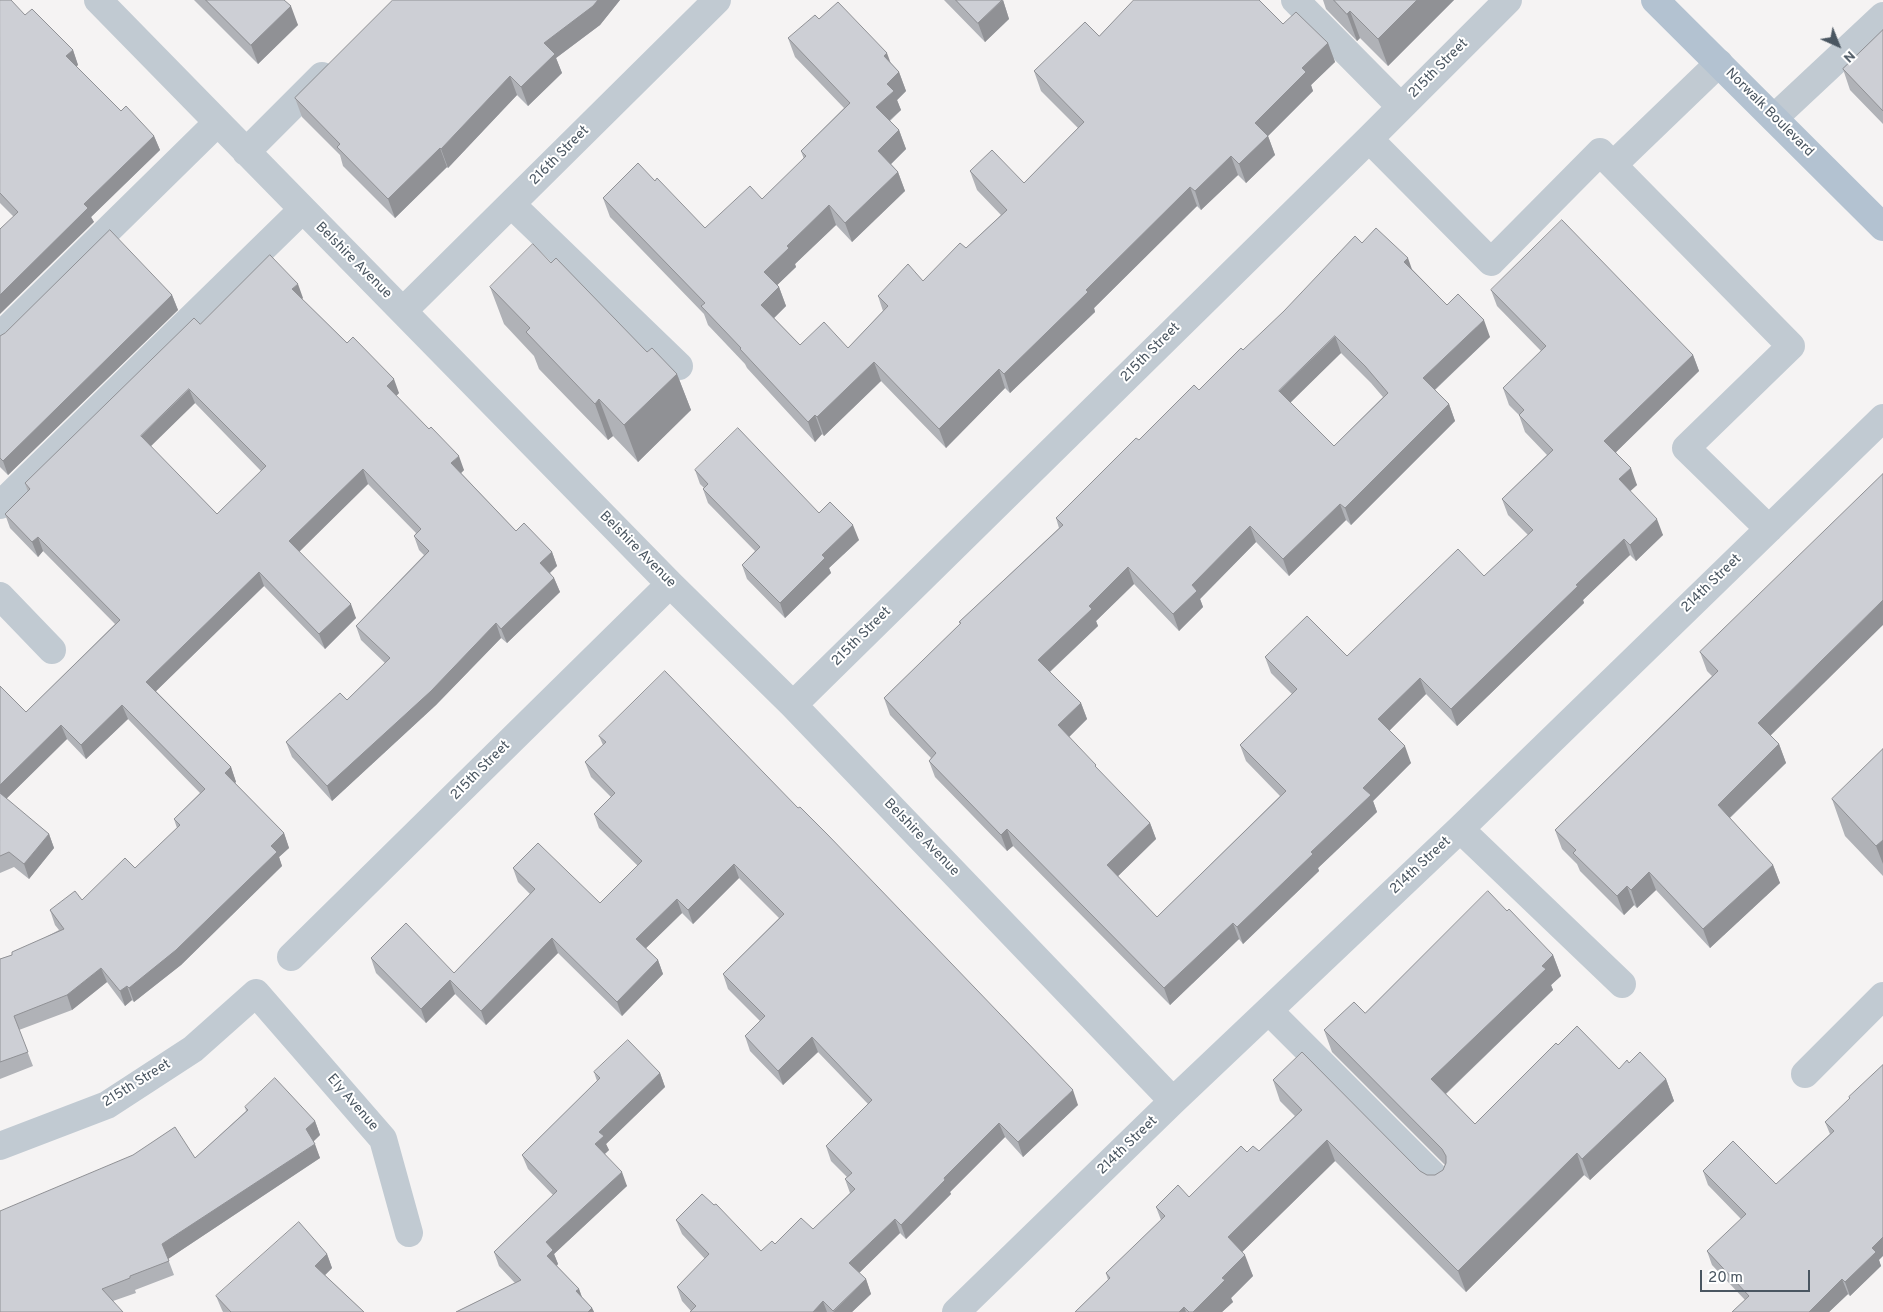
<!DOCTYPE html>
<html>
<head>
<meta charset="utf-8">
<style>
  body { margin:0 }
  #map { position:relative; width:1883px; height:1312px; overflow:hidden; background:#f5f3f3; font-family:Overpass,sans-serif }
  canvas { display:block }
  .north { position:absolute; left:1813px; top:20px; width:50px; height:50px; -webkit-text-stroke:4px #fff; paint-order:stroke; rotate:136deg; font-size:14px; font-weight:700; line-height:20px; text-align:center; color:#4a5661 }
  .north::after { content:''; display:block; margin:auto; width:18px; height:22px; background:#4a5661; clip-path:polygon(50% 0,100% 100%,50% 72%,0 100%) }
  .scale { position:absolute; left:1700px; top:1270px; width:110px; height:22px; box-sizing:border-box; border:2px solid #4a5661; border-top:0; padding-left:6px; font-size:15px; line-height:18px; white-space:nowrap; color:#4a5661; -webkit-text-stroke:4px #fff; paint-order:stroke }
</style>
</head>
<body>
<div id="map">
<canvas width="1883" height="1312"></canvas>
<div class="north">N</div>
<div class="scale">20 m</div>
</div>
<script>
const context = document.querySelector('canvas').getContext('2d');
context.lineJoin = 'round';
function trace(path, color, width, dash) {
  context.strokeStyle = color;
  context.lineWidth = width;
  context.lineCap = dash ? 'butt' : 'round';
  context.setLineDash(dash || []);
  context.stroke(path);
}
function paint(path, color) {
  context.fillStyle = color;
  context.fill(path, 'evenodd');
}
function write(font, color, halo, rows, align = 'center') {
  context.font = font + ' Overpass,sans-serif';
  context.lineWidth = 4;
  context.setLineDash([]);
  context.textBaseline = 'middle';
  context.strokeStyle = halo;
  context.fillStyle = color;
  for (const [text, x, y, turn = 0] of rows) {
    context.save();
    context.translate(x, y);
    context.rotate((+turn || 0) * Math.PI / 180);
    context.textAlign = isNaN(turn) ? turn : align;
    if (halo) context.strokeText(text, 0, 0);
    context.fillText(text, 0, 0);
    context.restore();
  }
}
trace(new Path2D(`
  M98,0L670,584L793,705L1173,1101
  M1295,0L1401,107
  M1774,118L1883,16
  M1369,139L1491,262L1600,152L1791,346L1686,448L1769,529
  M246,152L322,76
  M1613,165L1719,63
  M511,204L679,366
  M403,311L717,0
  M0,336L217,123
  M0,505L302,210
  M0,596L52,650
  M793,705L1369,139L1508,0
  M1460,829L1622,984
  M291,957L670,584
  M1269,1011L1439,1181
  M1805,1074L1883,996
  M0,1146L107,1105L193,1049L256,993L383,1139L409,1233
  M956,1312L1173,1101L1460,829L1883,418`), '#c1cad2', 28);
trace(new Path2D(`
  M1655,0L1883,227`), '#b3c2d1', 28);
paint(new Path2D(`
  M0,0L25,15L73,50L78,65L76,66L121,111L154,136L160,150L91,217L94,222L13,216L0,203Z
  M194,0H284L298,25L258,64Z
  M393,0H620L600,25L556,58L562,73L528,106L517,95L448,168L447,167L395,218L343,166L340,155L302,117L295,98Z
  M944,0H1003L1009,19L985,42Z
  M1323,0H1454L1388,66L1360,38L1357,41L1326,9Z
  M819,19L891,63L899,72L906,91L897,100L901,110L890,121L899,130L906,149L891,164L898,172L905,191L852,242L836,225L795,264L796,267L777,285L779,287L786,306L774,318L800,345L848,348L883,311L878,296L923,281L966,248L1001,215L977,190L970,171L1024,183L1078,128L1041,91L1034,71L1099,36L1283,24L1328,43L1335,62L1311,85L1313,91L1268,136L1275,155L1246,183L1238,175L1201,210L1197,206L1094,308L1095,312L1010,393L1005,388L946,448L881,381L824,436L822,434L815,442L747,368L745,364L708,325L704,314L610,217L603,198L655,181L705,228L762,199L804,159L801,151L844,108L795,57L788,38Z
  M1883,30V124L1850,90L1843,69Z
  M1362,243L1412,269L1447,305L1490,337L1435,390L1449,404L1455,421L1351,525L1346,520L1289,576L1256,542L1200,599L1203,607L1179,631L1134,584L1096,621L1098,626L1050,672L1081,703L1087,719L1069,737L1098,770L1150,823L1156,839L1118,876L1157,917L1280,796L1246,761L1240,745L1292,694L1271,673L1265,657L1347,656L1484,576L1528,535L1508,515L1502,499L1547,455L1525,432L1519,415L1509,405L1503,388L1541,351L1497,306L1491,290L1693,355L1699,371L1616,452L1637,485L1630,491L1663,535L1636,561L1630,555L1583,600L1584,603L1457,726L1426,694L1389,731L1411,763L1373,801L1377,812L1318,868L1319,871L1243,944L1239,939L1170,1005L1013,846L1007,851L935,777L929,761L931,758L890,715L884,698L960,624L959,622L1059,528L1056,518L1139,440L1199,390ZM1341,353L1371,383L1383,397L1334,446L1290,402Z
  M551,263L647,352L677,374L691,410L638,462L613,436L608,440L539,369L534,356L504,324L490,287Z
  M172,295L178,310L8,475L0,467V336Z
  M303,298L302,299L399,393L396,396L464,470L461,473L516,531L552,552L557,566L550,573L554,578L560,592L507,643L501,638L436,705L332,801L292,757L286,742L347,700L385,663L361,640L356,626L424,555L419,550L414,536L416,533L368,484L299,551L356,618L325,649L264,586L156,691L231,767L236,782L235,783L284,833L289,848L279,857L282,866L181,965L134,1002L132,1000L125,1006L107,982L72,1010L19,1030L33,1066L0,1079V959L12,955L59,930L55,925L50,910L82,900L135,868L177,828L174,819L200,793L128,719L86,759L67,739L6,799L49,834L54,848L29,879L14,867L0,873V686L26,712L115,624L43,551L38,557L10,528L5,514L28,492L25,483L200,324ZM195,403L261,471L217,514L150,446Z
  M695,470L819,513L859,540L829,568L831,573L785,618L747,579L742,565L755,551L708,503L703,489L704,488L700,484Z
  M1883,474L1770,736L1779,744L1786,763L1730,818L1773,865L1780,883L1710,948L1656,890L1637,908L1634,905L1624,915L1580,871L1577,864L1562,849L1555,830L1712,676L1707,671L1700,652Z
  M599,736L1078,1105L1023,1157L1005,1137L950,1192L951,1194L906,1239L900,1233L859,1273L866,1279L871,1294L852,1312H690L691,1311L682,1301L677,1287L705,1259L682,1234L676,1220L761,1251L775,1244L813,1229L850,1193L845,1179L847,1177L831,1161L826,1146L868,1104L818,1052L783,1085L750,1051L745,1036L760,1021L728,989L723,974L779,918L739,878L693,924L682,913L646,948L658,960L663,974L622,1016L558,953L486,1025L455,994L426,1023L376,973L371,958L454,973L530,894L518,882L513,868L600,903L638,866L599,828L594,814L611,797L591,777L585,762L603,745Z
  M1883,749V876L1845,836L1832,799Z
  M1507,911L1553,955L1561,976L1551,985L1553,990L1446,1094L1475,1124L1558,1045L1619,1069L1629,1063L1666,1079L1674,1101L1590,1180L1584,1175L1466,1292L1335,1161L1242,1252L1253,1276L1231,1298L1233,1302L1222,1312H1075L1108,1280L1106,1273L1161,1220L1156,1207L1189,1197L1247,1152L1259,1151L1295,1116L1280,1101L1273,1080L1427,1175H1435L1443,1170L1445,1165L1332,1052L1324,1030L1365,1013Z
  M1883,1065L1879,1260L1881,1266L1850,1296L1848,1294L1829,1312H1732L1745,1300L1712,1265L1707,1251L1741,1219L1708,1185L1703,1171L1776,1184L1830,1134L1825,1122L1850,1099L1849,1097Z
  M594,1072L660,1073L665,1087L606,1144L609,1150L605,1154L627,1186L554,1254L558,1264L557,1266L579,1289L582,1297L592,1308L594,1312H456L515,1283L499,1266L494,1252L553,1195L528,1169L522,1155L597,1081Z
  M245,1107L315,1121L320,1135L313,1141L320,1158L168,1259L174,1275L135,1290L136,1293L113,1301L0,1312L195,1158L246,1111Z
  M327,1254L332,1268L325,1275L364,1312H223L222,1310L216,1296Z`), '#b0b2b7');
paint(new Path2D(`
  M598,0H620L600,25L556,58L562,73L528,106L521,87L544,43Z
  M1003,0L1009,19L985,42L978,23Z
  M1417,0H1454L1388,66L1378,39Z
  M291,6L298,25L258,64L251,45Z
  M1350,11L1360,38L1357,41L1347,14Z
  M1328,43L1335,62L1311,85L1313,91L1268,136L1275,155L1246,183L1239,164L1255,123L1302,68Z
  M73,50L78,65L72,71L66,56Z
  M887,53L894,72L884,56Z
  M899,72L906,91L897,100L901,110L883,126L876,107L887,84Z
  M510,76L517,95L448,168L441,149Z
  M899,130L906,149L885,170L878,151Z
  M154,136L160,150L91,217L94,222L0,314V295L84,204Z
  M440,148L447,167L395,218L388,199Z
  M1231,156L1238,175L1201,210L1195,191Z
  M898,172L905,191L852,242L845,223Z
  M1190,187L1197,206L1094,308L1095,312L1010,393L1004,374L1086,290Z
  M829,205L836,225L795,264L796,267L771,291L764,272L787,246Z
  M1408,258L1414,275L1404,262Z
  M298,284L303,298L297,304L292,289Z
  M779,287L786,306L768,324L761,305Z
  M172,295L178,310L8,475L3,461Z
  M1484,320L1490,337L1429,395L1423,378Z
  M1335,336L1341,353L1285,408L1279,391Z
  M1693,355L1699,371L1610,458L1604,441Z
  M874,362L881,381L824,436L817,417Z
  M999,369L1005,388L946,448L939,429Z
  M677,374L691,410L638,462L624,425Z
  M394,379L399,393L392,400L387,386Z
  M189,389L195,403L146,451L141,436Z
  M599,399L613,436L608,440L595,404Z
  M1449,404L1455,421L1351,525L1345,508Z
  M815,415L822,434L815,442L808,422Z
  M459,456L464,470L457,477L451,463Z
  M1631,468L1637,485L1625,496L1619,479Z
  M363,469L368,484L295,556L289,541Z
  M1340,504L1346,520L1289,576L1283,559Z
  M1657,519L1663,535L1636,561L1630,545Z
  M853,525L859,540L829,568L831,573L785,618L780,603L822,555Z
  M1250,526L1256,542L1200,599L1203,607L1179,631L1173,614L1192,585Z
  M38,537L43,551L38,557L32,542Z
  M1624,539L1630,555L1583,600L1584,603L1457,726L1451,709L1576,585Z
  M552,552L557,566L545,577L540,563Z
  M1128,567L1134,584L1096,621L1098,626L1044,677L1038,660L1089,606Z
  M259,572L264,586L151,696L146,682Z
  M554,578L560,592L507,643L501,629Z
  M1883,600V625L1765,741L1758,723Z
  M351,604L356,618L325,649L319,634Z
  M496,623L501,638L436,705L332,801L327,786Z
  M1420,678L1426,694L1384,736L1378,719Z
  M1081,703L1087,719L1064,742L1058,725Z
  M122,705L128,719L86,759L81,745Z
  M61,725L67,739L3,802L0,792V785Z
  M1779,744L1786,763L1724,823L1718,805Z
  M1405,746L1411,763L1373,801L1377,812L1318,868L1319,871L1243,944L1237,927L1311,852L1363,788Z
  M231,767L236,782L230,787L225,773Z
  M1150,823L1156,839L1113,881L1107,865Z
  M1007,829L1013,846L1007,851L1001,835Z
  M284,833L289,848L279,857L282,866L181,965L134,1002L129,988Z
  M49,834L54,848L29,879L24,864Z
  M1883,840V864L1876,846Z
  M734,864L739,878L693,924L688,910Z
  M1773,865L1780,883L1710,948L1703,929Z
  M1649,872L1656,890L1637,908L1631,890Z
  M1627,886L1634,905L1624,915L1617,896Z
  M677,899L682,913L641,953L636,939Z
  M1233,923L1239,939L1170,1005L1164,988Z
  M552,938L558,953L486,1025L481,1011Z
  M1553,955L1561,976L1551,985L1553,990L1439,1100L1431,1079Z
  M658,960L663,974L622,1016L617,1002Z
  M101,968L107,982L72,1010L67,995Z
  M450,980L455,994L426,1023L421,1009Z
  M127,986L132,1000L125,1006L120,991Z
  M812,1037L818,1052L783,1085L778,1071Z
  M660,1073L665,1087L606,1144L609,1150L600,1158L595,1144L599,1132Z
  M1666,1079L1674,1101L1590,1180L1582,1159Z
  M1073,1090L1078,1105L1023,1157L1018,1142Z
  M315,1121L320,1135L311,1144L306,1129Z
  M999,1123L1005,1137L950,1192L951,1194L906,1239L901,1225L944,1178Z
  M1327,1140L1335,1161L1236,1258L1228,1237Z
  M315,1144L320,1158L168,1259L162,1244Z
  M1577,1153L1584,1175L1466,1292L1458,1271Z
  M622,1172L627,1186L554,1254L558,1264L552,1270L547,1256L546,1242Z
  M895,1219L900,1233L855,1277L849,1263Z
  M1883,1237V1256L1879,1260L1881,1266L1850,1296L1845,1282L1872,1248Z
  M327,1254L332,1268L320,1280L315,1266Z
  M1245,1255L1253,1276L1231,1298L1233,1302L1222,1312H1193L1222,1278Z
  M866,1279L871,1294L852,1312H833Z
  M1842,1279L1848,1294L1829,1312H1809Z
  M579,1289L584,1303L576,1291Z
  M823,1301L827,1312H813Z
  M1184,1307L1186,1312H1179Z
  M592,1308L594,1312H588Z`), '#909195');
const building = new Path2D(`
  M0,0H11L25,15L32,9L73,50L66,56L121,111L126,106L154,136L84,204L88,208L0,295V229L18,212L0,193Z
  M206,0H284L291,6L251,45Z
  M393,0H598L593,6L544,43L555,54L521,87L510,76L441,149L440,148L388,199L337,147L340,144L295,98Z
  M956,0H1002L978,23Z
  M1134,0H1259L1283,24L1296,12L1328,43L1302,68L1306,72L1255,123L1268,136L1239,164L1231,156L1195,191L1190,187L1086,290L1088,292L1004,374L999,369L939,429L874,362L817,417L815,415L808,422L740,349L741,348L701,306L705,303L603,198L638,163L655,181L657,178L705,228L750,186L762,199L806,156L801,151L850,103L788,38L815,15L819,19L838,2L887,53L884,56L899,72L887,84L894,91L876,107L899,130L878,151L898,172L845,223L829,205L787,246L789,248L764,272L779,287L761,305L800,345L824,322L848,348L888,306L878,296L908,264L923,281L960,243L966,248L1007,210L970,171L992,150L1024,183L1084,122L1034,71L1085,22L1099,36Z
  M1334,0H1417L1378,39L1350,11L1347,14Z
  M1883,30V111L1843,69Z
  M1562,220L1693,355L1604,441L1631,468L1619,479L1657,519L1630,545L1624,539L1576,585L1578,586L1451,709L1420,678L1378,719L1405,746L1363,788L1371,795L1311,852L1313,854L1237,927L1233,923L1164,988L1007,829L1001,835L929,761L936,753L884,698L961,623L959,622L1063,525L1056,518L1136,438L1139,440L1194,385L1199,390L1241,348L1243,350L1284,311L1355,236L1362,243L1376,228L1408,258L1404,262L1447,305L1458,294L1484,320L1423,378L1449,404L1345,508L1340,504L1283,559L1250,526L1192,585L1197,591L1173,614L1128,567L1089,606L1092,609L1038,660L1081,703L1058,725L1096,765L1095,766L1150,823L1107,865L1157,917L1286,791L1240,745L1297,689L1265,657L1307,616L1347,656L1458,549L1484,576L1533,530L1502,499L1553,450L1519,415L1524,410L1503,388L1546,346L1491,290ZM1335,336L1365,366L1388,393L1334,446L1279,391Z
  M110,230L172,295L3,461L0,458V336L5,333Z
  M533,244L551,263L556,258L647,352L652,348L677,374L624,425L599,399L595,404L526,332L530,328L490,287Z
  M270,255L298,284L292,289L347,343L353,337L394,379L387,386L429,429L431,427L459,456L451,463L516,531L524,523L552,552L540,563L554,578L501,629L496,623L431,691L327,786L286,742L340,693L347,700L390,658L356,626L429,551L414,536L421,529L363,469L289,541L351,604L319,634L259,572L146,682L231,767L225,773L284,833L271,846L277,852L176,950L129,988L127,986L120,991L101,968L67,995L14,1016L28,1052L0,1062V959L12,955V952L64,929L50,910L75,891L82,900L125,858L135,868L180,825L174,819L205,789L122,705L81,745L61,725L0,785V686L26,712L120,620L38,537L32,542L5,514L30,489L25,483L194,318L200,324ZM189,389L266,466L217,514L141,436Z
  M738,428L819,513L830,502L853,525L822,555L825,558L780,603L742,565L760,547L703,489L708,484L695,470Z
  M1883,474V600L1758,723L1779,744L1718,805L1773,865L1703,929L1649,872L1631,890L1627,886L1617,896L1573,853L1576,850L1555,830L1718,671L1700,652Z
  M665,671L798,808L800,807L828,835L1073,1090L1018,1142L999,1123L944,1178L945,1180L901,1225L895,1219L849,1263L866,1279L833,1311L823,1301L813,1312H690L696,1306L677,1287L709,1254L676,1220L702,1194L714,1205L716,1204L761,1251L772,1241L775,1244L801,1218L813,1229L855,1189L845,1179L852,1173L826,1146L872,1100L812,1037L778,1071L745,1036L765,1016L723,974L784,914L734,864L688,910L677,899L636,939L658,960L617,1002L552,938L481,1011L450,980L421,1009L371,958L406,923L454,973L535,889L513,868L538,843L600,903L642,861L594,814L615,793L585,762L606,742L599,736Z
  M1883,749V840L1876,846L1832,799Z
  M0,793L49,834L24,864L9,852L0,856Z
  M1488,891L1507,911L1509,909L1553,955L1542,966L1546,969L1431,1079L1475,1124L1556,1043L1558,1045L1577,1026L1619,1069L1627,1060L1629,1063L1640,1052L1666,1079L1582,1159L1577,1153L1458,1271L1327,1140L1228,1237L1245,1255L1222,1278L1225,1280L1193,1312H1189L1184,1307L1179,1312H1075L1110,1278L1106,1273L1165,1216L1156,1207L1178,1185L1189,1197L1241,1146L1247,1152L1253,1146L1259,1151L1302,1110L1273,1080L1302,1052L1420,1171L1427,1175H1435L1443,1170L1446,1163V1156L1442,1149L1324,1030L1354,1002L1365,1013Z
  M628,1040L660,1073L599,1132L604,1136L595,1144L622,1172L546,1242L553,1250L547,1256L579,1289L576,1291L592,1308L588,1312H456L521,1280L494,1252L557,1191L522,1155L600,1078L594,1072Z
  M1883,1065V1237L1872,1248L1876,1252L1845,1282L1842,1279L1809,1312H1732L1749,1296L1707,1251L1746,1214L1703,1171L1733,1141L1776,1184L1834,1131L1825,1122L1850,1098L1849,1097Z
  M275,1078L315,1121L306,1129L315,1144L162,1244L169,1261L130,1276V1278L102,1289L123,1312H0V1211L133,1155L175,1127L195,1158L248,1110L245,1107Z
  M299,1222L327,1254L315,1266L364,1312H231L216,1296Z`);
paint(building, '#cdcfd5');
trace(building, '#909195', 1);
write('14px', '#4a5661', '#fff', [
  ["215th Street",1439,69,-45],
  ["Norwalk Boulevard",1769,113,45],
  ["216th Street",560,156,-45],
  ["Belshire Avenue",353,261,45],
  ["215th Street",1151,353,-45],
  ["Belshire Avenue",637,550,45],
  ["214th Street",1712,584,-44],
  ["215th Street",862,637,-45],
  ["215th Street",481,771,-45],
  ["Belshire Avenue",921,838,46],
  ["214th Street",1421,866,-43],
  ["215th Street",137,1084,-32],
  ["Ely Avenue",352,1103,49],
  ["214th Street",1128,1146,-44]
]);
</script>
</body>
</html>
